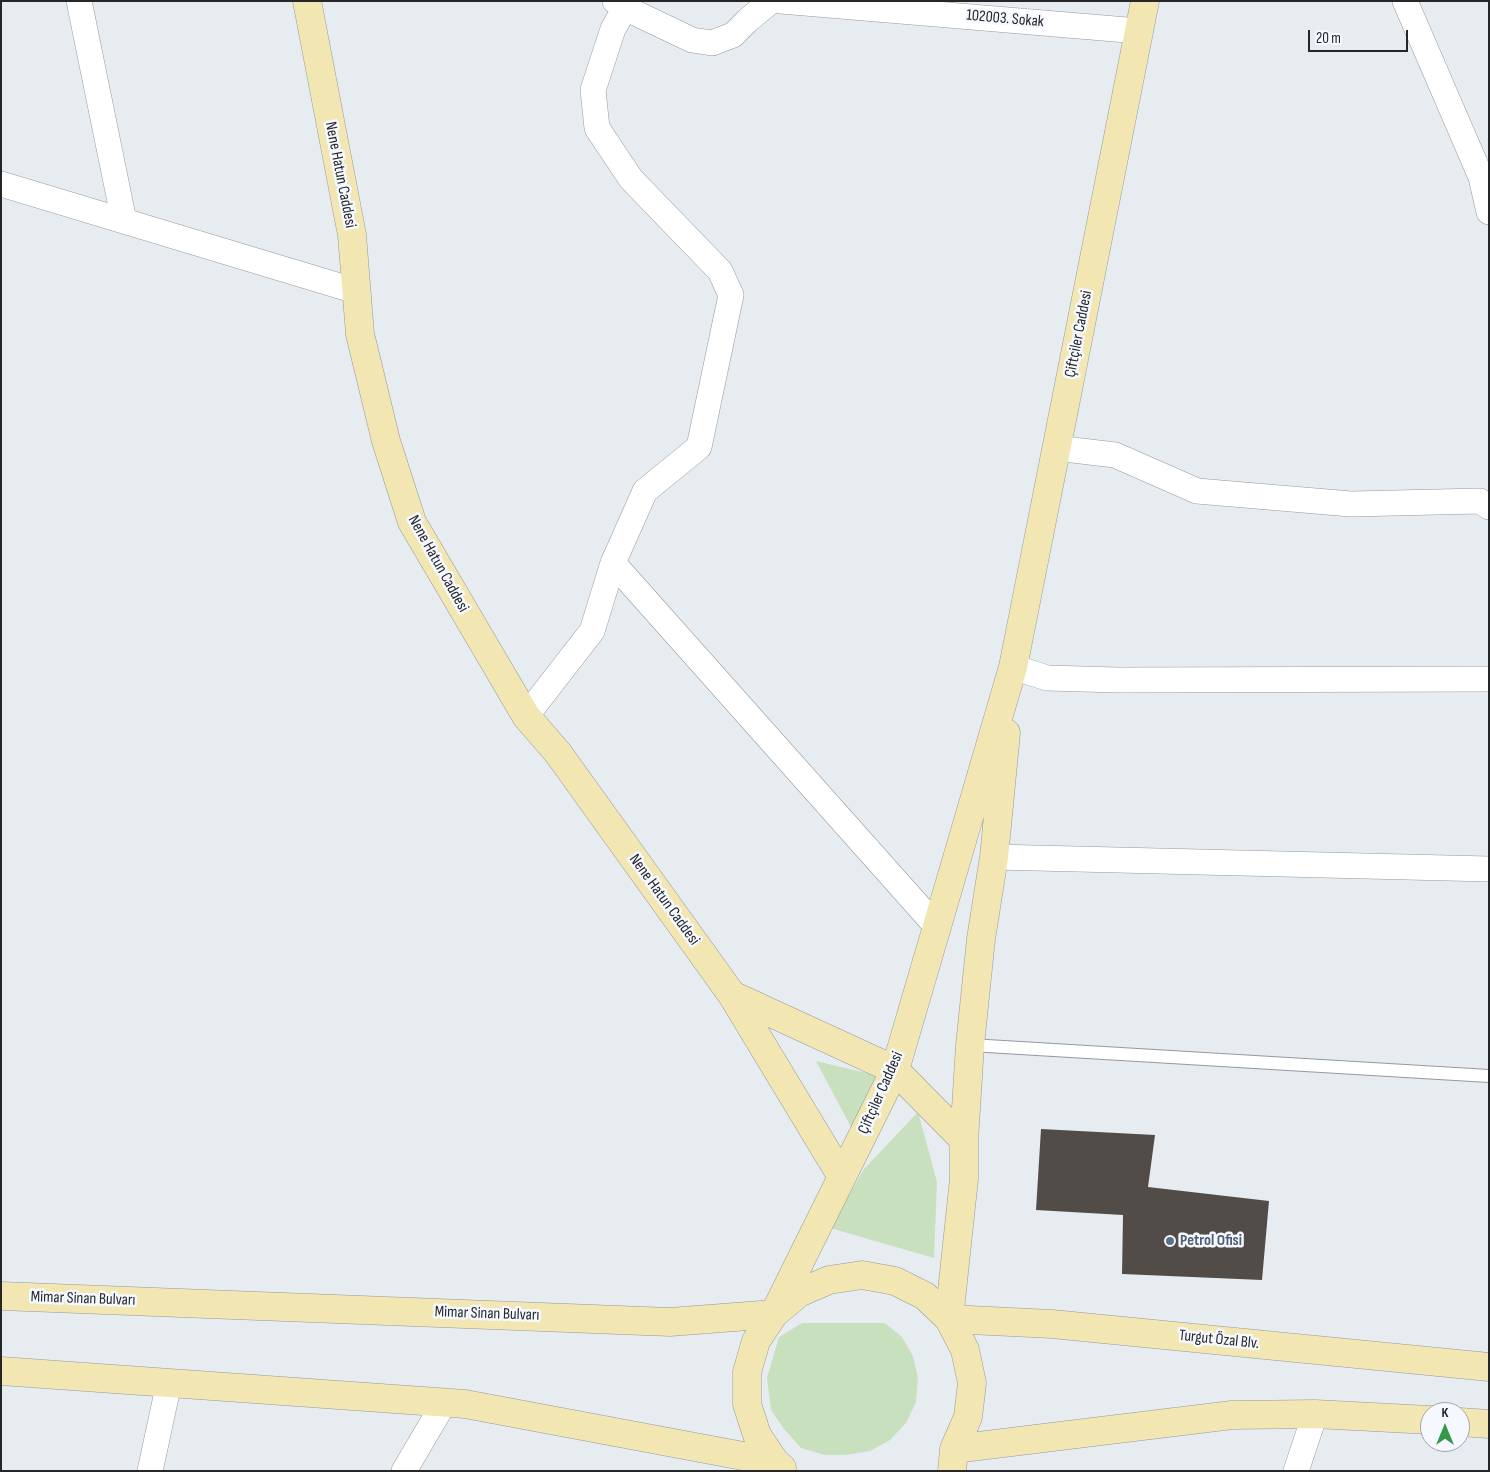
<!DOCTYPE html>
<html>
<head>
<meta charset="utf-8">
<style>
  body { margin:0 }
  #map { position:relative; width:1490px; height:1472px; overflow:hidden; background:#e7ecf1; font-family:"Sofia Sans Condensed",sans-serif }
  canvas { display:block }
  .frame { position:absolute; inset:0; border:2px solid #252628; pointer-events:none }
  .north { position:absolute; left:1420px; top:1402px; width:50px; height:50px; box-sizing:border-box; background:#f5f9ff; border:1px solid #a2a5a9; border-radius:50%; rotate:0deg; font-size:14px; font-weight:700; line-height:20px; text-align:center; color:#252628 }
  .north::after { content:''; display:block; margin:auto; width:18px; height:22px; background:#369649; clip-path:polygon(50% 0,100% 100%,50% 72%,0 100%) }
  .scale { position:absolute; left:1308px; top:30px; width:100px; height:22px; box-sizing:border-box; border:2px solid #252628; border-top:0; padding-left:6px; font-size:15px; line-height:18px; white-space:nowrap; color:#252628; -webkit-text-stroke:4px #f5f9ff; paint-order:stroke }
</style>
</head>
<body>
<div id="map">
<canvas width="1490" height="1472"></canvas>
<div class="frame"></div>
<div class="north">K</div>
<div class="scale">20 m</div>
</div>
<script>
const context = document.querySelector('canvas').getContext('2d');
context.lineJoin = 'round';
function paint(path, color) {
  context.fillStyle = color;
  context.fill(path, 'evenodd');
}
function trace(path, color, width, dash) {
  context.strokeStyle = color;
  context.lineWidth = width;
  context.lineCap = dash ? 'butt' : 'round';
  context.setLineDash(dash || []);
  context.stroke(path);
}
function write(font, color, halo, rows, align = 'center') {
  context.font = font + ' "Sofia Sans Condensed",sans-serif';
  context.lineWidth = 5;
  context.setLineDash([]);
  context.textBaseline = 'middle';
  context.strokeStyle = halo;
  context.fillStyle = color;
  for (const [text, x, y, turn = 0] of rows) {
    context.save();
    context.translate(x, y);
    context.rotate((+turn || 0) * Math.PI / 180);
    context.textAlign = isNaN(turn) ? turn : align;
    if (halo) context.strokeText(text, 0, 0);
    context.fillText(text, 0, 0);
    context.restore();
  }
}
paint(new Path2D(`
  M816,1061L879,1076L852,1129Z
  M918,1112L937,1182L934,1258L830,1228L864,1169Z
  M802,1323H885L902,1337L913,1356L918,1378L916,1402L906,1423L890,1440L870,1451L846,1455H825L801,1448L784,1429L771,1410L767,1378L779,1337Z`), '#c8e0be');
paint(new Path2D(`
  M1041,1129L1155,1135L1148,1187L1269,1201L1262,1280L1122,1274L1123,1215L1036,1210Z`), '#524c49');
const lane = new Path2D(`
  M970,1045L1489,1076`);
const street = new Path2D(`
  M79,1L124,221
  M615,1L625,8L692,40L712,43L733,35L748,20L771,1
  M781,1L1139,31
  M1405,1L1481,177L1489,212
  M1,184L356,291
  M1056,448L1115,455L1197,491L1351,504L1480,501L1489,507
  M613,563L937,927
  M1013,667L1047,678L1118,680L1489,679
  M526,716L592,631L613,563L645,491L699,447L731,295L720,271L631,179L597,128L593,90L613,29L625,8
  M994,857L1489,869
  M150,1471L169,1383
  M404,1471L444,1403
  M1296,1471L1315,1414`);
const secondary = new Path2D(`
  M307,1L352,235L360,334L386,441L412,522L526,716L558,753L732,995L842,1177
  M732,995L895,1070L964,1140
  M1,1296L670,1322L774,1314L799,1293L829,1280L862,1275L895,1281L925,1296L949,1319
  M949,1319L1052,1324L1489,1367
  M1,1371L465,1404L775,1462L782,1468
  M1460,1422L1489,1424
  M954,1449L1232,1415L1315,1414L1430,1420
  M776,1471L775,1462L757,1435L747,1404V1372L756,1341L774,1314L895,1070L1013,667L1145,1
  M952,1471L954,1449L968,1417L972,1383L965,1350L949,1319L964,1179V1140L970,1045L981,939L994,857L1006,733`);
trace(lane, '#95999e', 14);
trace(street, '#95999e', 26);
trace(secondary, '#95999e', 29);
trace(lane, '#fff', 12);
trace(street, '#fff', 25);
trace(secondary, '#f2e6b3', 28);
for (const [x, y, r, color] of [
  [1170,1241,5,"#5c6f8a"]
]) {
  const dot = new Path2D();
  dot.arc(x, y, r, 0, 2 * Math.PI);
  context.fillStyle = color;
  context.fill(dot);
  trace(dot, '#f5f9ff', 2);
}
write('16px', '#252628', '#f5f9ff', [
  ["102003. Sokak",1005,19,5],
  ["Nene Hatun Caddesi",340,175,79],
  ["Çiftçiler Caddesi",1079,334,-79],
  ["Nene Hatun Caddesi",438,564,61],
  ["Nene Hatun Caddesi",664,900,54],
  ["Çiftçiler Caddesi",881,1093,-66],
  ["Mimar Sinan Bulvarı",83,1299,2],
  ["Mimar Sinan Bulvarı",487,1314,2],
  ["Turgut Özal Blv.",1219,1340,6]
]);
write('bold 16px', '#4e5e75', '#f5f9ff', [
  ["Petrol Ofisi",1180,1241]
], 'left');
</script>
</body>
</html>
